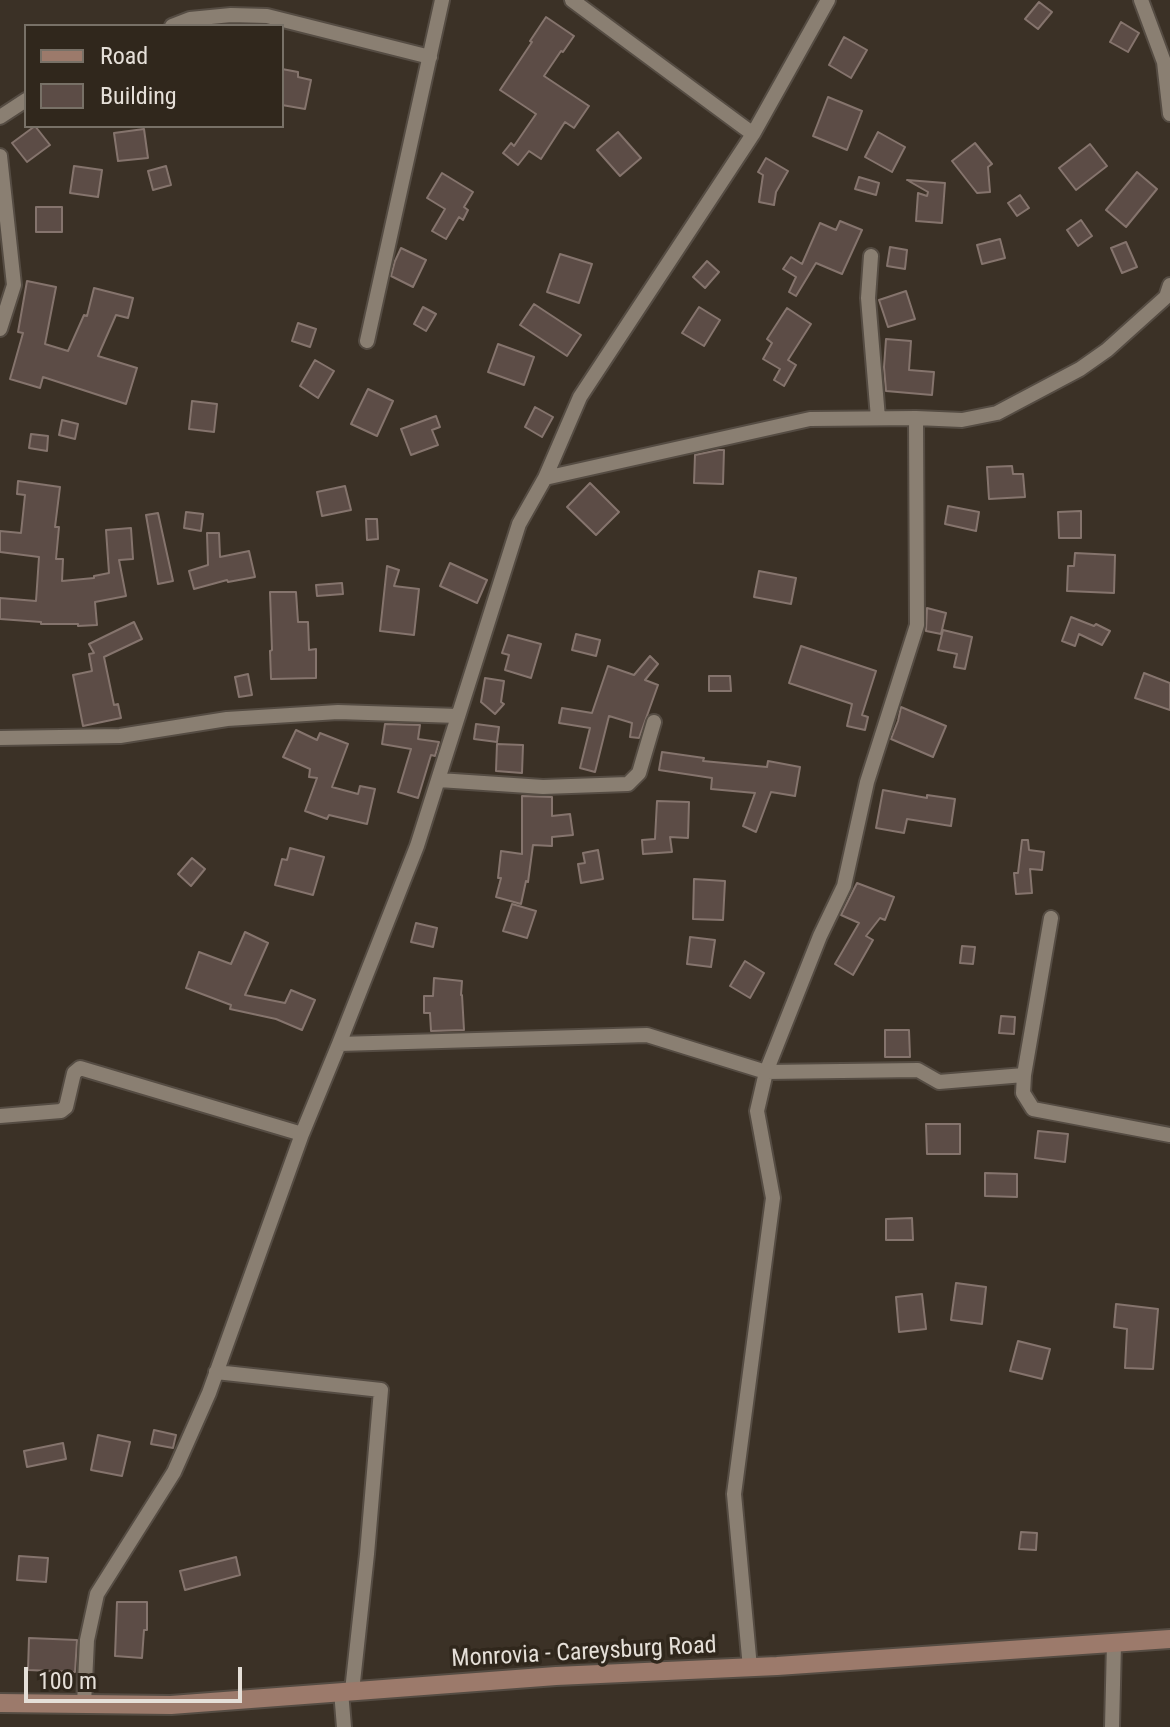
<!DOCTYPE html>
<html>
<head>
<meta charset="utf-8">
<style>
  body { margin:0 }
  #map { position:relative; width:1170px; height:1727px; overflow:hidden; background:#3b3126; font-family:"Roboto Condensed",sans-serif }
  canvas { display:block }
  .legend { position:absolute; left:24px; top:24px; width:260px; height:104px; box-sizing:border-box; background:#30271c; border:2px solid #787167; margin:0; padding:10px 14px; list-style:none; font-size:24px; color:#e5dfd8 }
  .legend li { display:flex; align-items:center; gap:16px; height:40px }
  .legend b { width:40px; border:2px solid #787167 }
  .scale { position:absolute; left:24px; top:1667px; width:218px; height:36px; box-sizing:border-box; border:4px solid #e5dfd8; border-top:0; padding-left:10px; font-size:24px; line-height:28px; white-space:nowrap; color:#e5dfd8; -webkit-text-stroke:6px #30271c; paint-order:stroke }
</style>
</head>
<body>
<div id="map">
<canvas width="1170" height="1727"></canvas>
<ul class="legend">
<li><b style="height:10px;background:#9c7a6b"></b>Road</li>
<li><b style="height:22px;background:#5c4c46"></b>Building</li>
</ul>
<div class="scale">100 m</div>
</div>
<script>
const context = document.querySelector('canvas').getContext('2d');
context.lineJoin = 'round';
function paint(path, color) {
  context.fillStyle = color;
  context.fill(path, 'evenodd');
}
function trace(path, color, width, dash) {
  context.strokeStyle = color;
  context.lineWidth = width;
  context.lineCap = dash ? 'butt' : 'round';
  context.setLineDash(dash || []);
  context.stroke(path);
}
function write(font, color, halo, rows, align = 'center') {
  context.font = font + ' "Roboto Condensed",sans-serif';
  context.lineWidth = 7;
  context.setLineDash([]);
  context.textBaseline = 'middle';
  context.strokeStyle = halo;
  context.fillStyle = color;
  for (const [text, x, y, turn = 0] of rows) {
    context.save();
    context.translate(x, y);
    context.rotate((+turn || 0) * Math.PI / 180);
    context.textAlign = isNaN(turn) ? turn : align;
    if (halo) context.strokeText(text, 0, 0);
    context.fillText(text, 0, 0);
    context.restore();
  }
}
const building = new Path2D(`
  M1039,2L1052,12L1038,29L1025,19Z
  M546,17L574,36L563,52L561,51L544,76L589,106L574,128L565,122L541,159L529,151L518,165L503,153L511,143L514,146L536,114L500,90L532,42L530,41Z
  M1121,22L1139,33L1128,52L1110,42Z
  M844,37L867,50L851,78L829,65Z
  M282,69L298,72V77L311,80L305,109L282,105Z
  M828,97L862,111L847,150L813,136Z
  M35,126L50,145L27,162L12,143Z
  M144,129L148,158L118,161L114,133Z
  M618,132L641,158L620,176L597,150Z
  M878,132L905,147L892,172L865,157Z
  M975,143L992,164L988,167L990,192L977,193L952,161Z
  M1090,144L1107,166L1076,190L1059,168Z
  M766,158L788,171L776,192L774,205L759,202L763,175L758,172Z
  M74,166L102,170L98,197L70,193Z
  M166,166L171,185L153,190L148,171Z
  M1137,172L1157,189L1126,227L1106,210Z
  M442,173L473,192L464,207L468,210L463,220L459,217L446,239L432,231L445,209L427,198Z
  M859,177L879,183L876,195L855,189Z
  M907,180L945,183L942,223L916,221L918,193L927,196L928,192Z
  M1020,195L1029,208L1017,216L1008,203Z
  M36,207H62V232H36Z
  M1081,220L1092,236L1078,246L1067,230Z
  M840,221L862,230L842,274L816,263L796,296L789,292L796,277L783,269L791,257L802,264L820,223L836,230Z
  M1000,239L1005,258L982,264L977,245Z
  M1126,242L1137,267L1122,273L1111,248Z
  M890,247L907,250L905,269L887,266Z
  M401,248L426,260L413,287L391,276L395,261Z
  M560,254L592,264L579,303L547,292Z
  M707,261L719,272L705,288L693,277Z
  M27,281L56,287L45,344L68,351L84,315L87,316L94,288L133,298L128,318L116,315L98,356L137,368L126,404L43,377L40,388L10,379L23,333L18,332Z
  M906,291L915,319L888,327L879,300Z
  M534,304L581,335L567,356L520,325Z
  M423,307L436,314L426,331L414,324Z
  M699,307L720,320L704,346L682,333Z
  M787,308L811,324L788,360L796,365L784,386L774,380L780,369L763,359L772,343L767,339Z
  M298,323L316,329L310,347L292,341Z
  M886,339L911,341L909,370L934,372L932,395L886,391L884,367Z
  M498,344L534,357L524,385L488,372Z
  M315,360L334,371L318,398L300,386Z
  M368,389L393,401L377,436L351,424Z
  M192,401L217,404L214,432L189,429Z
  M535,407L553,417L542,437L525,427Z
  M436,416L440,427L432,430L438,445L411,455L401,429Z
  M62,420L78,424L75,439L59,435Z
  M31,434L48,436L47,451L29,448Z
  M719,450H724L723,484L694,483L695,455Z
  M1012,466L1013,474H1023L1025,497L989,499L987,467Z
  M18,481L60,487L55,527H59L56,559H63L62,581L94,578V576L109,573L106,530L131,528L133,559L119,560L126,596L95,602L97,625L78,626V624H41V622L0,619V598L36,601L39,557L0,552V531L21,533L25,495L17,494Z
  M590,483L619,512L596,535L567,507Z
  M345,486L351,510L322,516L317,492Z
  M948,506L979,512L976,531L945,524Z
  M1081,511V538H1059L1058,512Z
  M186,512L203,514L201,531L184,528Z
  M158,513L173,581L158,584L146,515Z
  M366,519H377L378,539L367,540Z
  M207,533H219L220,557L249,551L255,577L228,582L227,580L194,589L189,571L208,565Z
  M1075,553L1115,555L1114,593L1067,591L1068,566H1074Z
  M450,563L487,580L477,603L440,586Z
  M387,566L399,570L394,586L419,589L414,635L380,631Z
  M759,571L796,578L791,604L754,597Z
  M342,583L343,594L317,596L316,585Z
  M270,592H296L298,622H308L309,650L316,649V678L271,679L270,651L272,650Z
  M927,608L946,613L941,634L926,631Z
  M1071,617L1094,626L1096,624L1110,631L1102,645L1079,634L1075,646L1062,641Z
  M134,622L142,639L104,657L114,705L118,704L121,718L83,726L73,675L92,671L89,654L94,653L89,644Z
  M943,630L972,637L965,669L954,667L957,654L938,650Z
  M576,634L600,640L596,656L572,650Z
  M508,635L541,644L531,678L505,670L509,655L502,653Z
  M801,646L876,671L862,715L868,717L865,730L847,726L852,704L789,683Z
  M650,656L658,664L645,680L658,685L639,738L630,737L632,723L609,716L595,772L580,768L590,728L559,723L562,708L592,713L608,666L634,675Z
  M1144,673L1170,683V710L1135,698Z
  M248,674L252,695L239,697L235,677Z
  M709,676H730L731,691H709Z
  M485,678L504,681L501,702L504,704L495,714L481,702Z
  M901,707L946,726L933,757L891,739L898,721Z
  M385,724L420,725L418,739L439,742L435,756L431,755L418,798L398,792L411,749L382,744Z
  M476,724L499,727L497,742L474,739Z
  M296,730L317,740L320,733L348,744L332,787L358,794L360,786L375,789L367,824L329,815L327,819L305,811L317,778L309,777L310,769L283,757Z
  M497,744L523,745L522,773L496,771Z
  M662,752L704,758L703,761L767,767L768,761L800,767L795,796L771,792L756,832L743,826L755,793L711,789L712,778L659,770Z
  M883,790L927,798V795L955,799L951,826L907,819L904,833L876,828Z
  M522,796L552,797V816L570,814L573,835L552,837V846L533,845L528,882L526,881L521,904L496,897L501,878H498L501,851L522,854Z
  M657,801L689,802L688,838L670,837L672,852L643,854L642,840L655,839Z
  M1022,840H1028L1029,850L1044,852L1042,870L1030,869L1032,893L1016,894L1014,873H1018Z
  M290,848L324,857L313,895L275,885L282,859L287,860Z
  M598,850L603,879L581,883L578,864L585,863L583,853Z
  M192,858L205,869L191,886L178,874Z
  M694,879L725,881L723,920L693,919Z
  M857,883L894,897L885,920L880,918L866,936L873,940L853,975L835,964L859,923L841,915Z
  M512,904L536,911L527,938L503,931Z
  M416,923L437,928L433,947L411,942Z
  M245,932L268,943L245,995L285,1003L291,990L315,1000L302,1030L276,1019L230,1009L231,1005L186,988L199,952L231,964Z
  M690,937L715,940L711,967L687,964Z
  M962,946L975,947L973,964L960,963Z
  M745,961L764,973L750,998L730,986Z
  M434,978L462,981L461,995H462L464,1030L431,1031L430,1013H424V996H433Z
  M1001,1016L1015,1017L1014,1034L999,1033Z
  M885,1030H909L910,1057H885Z
  M926,1124H960V1154H927Z
  M1038,1131L1068,1134L1065,1162L1035,1158Z
  M985,1173L1017,1174V1197L985,1196Z
  M912,1218L913,1240H886V1219Z
  M956,1283L986,1287L982,1324L951,1320Z
  M922,1294L926,1329L899,1332L896,1297Z
  M1116,1304L1158,1309L1153,1369L1125,1368L1127,1329L1114,1327Z
  M1018,1341L1050,1349L1042,1379L1010,1371Z
  M154,1430L176,1435L173,1448L151,1444Z
  M98,1435L130,1442L122,1476L91,1470Z
  M63,1443L66,1459L27,1467L24,1451Z
  M1021,1532L1037,1533L1036,1550L1019,1549Z
  M19,1556L48,1558L46,1582L17,1580Z
  M236,1557L240,1575L185,1590L180,1571Z
  M117,1602H147V1630H144L142,1658L115,1656Z
  M29,1638L77,1640L75,1672L28,1670Z`);
paint(building, '#5c4c46');
trace(building, '#85746d', 2);
const minor = new Path2D(`
  M572,0L753,134
  M1141,0L1164,62L1170,114
  M172,26L190,19L231,15L267,16L430,57
  M0,117L26,100
  M0,156L14,285L0,329
  M871,256L868,298L878,418
  M367,341L442,0
  M545,478L810,419L916,418L962,420L997,413L1080,369L1107,350L1166,297L1170,285
  M0,738L120,736L227,719L338,712L458,716
  M439,780L543,787L628,784L639,773L654,722
  M339,1044L647,1035L766,1072L918,1070L939,1082L1024,1075L1051,918
  M1024,1075L1023,1093L1033,1109L1170,1135
  M0,1116L61,1111L66,1107L74,1073L80,1068L302,1134
  M216,1372L381,1390L367,1554L352,1691
  M750,1668L734,1494L773,1198L757,1111L766,1072L820,936L844,886L867,782L917,625L916,418
  M341,1691L344,1727
  M84,1704L87,1640L97,1594L174,1472L209,1393L302,1134L339,1044L417,846L519,524L545,478L580,397L753,134L828,0
  M1112,1727L1114,1643`);
const secondary = new Path2D(`
  M0,1703L171,1705L556,1676L777,1666L1170,1639`);
trace(minor, '#554c43', 18);
trace(secondary, '#554c43', 22);
trace(minor, '#8a7f72', 14);
trace(secondary, '#9c7a6b', 18);
write('24px', '#e5dfd8', '#30271c', [
  ["Monrovia - Careysburg Road",584,1653,-3]
]);
</script>
</body>
</html>
